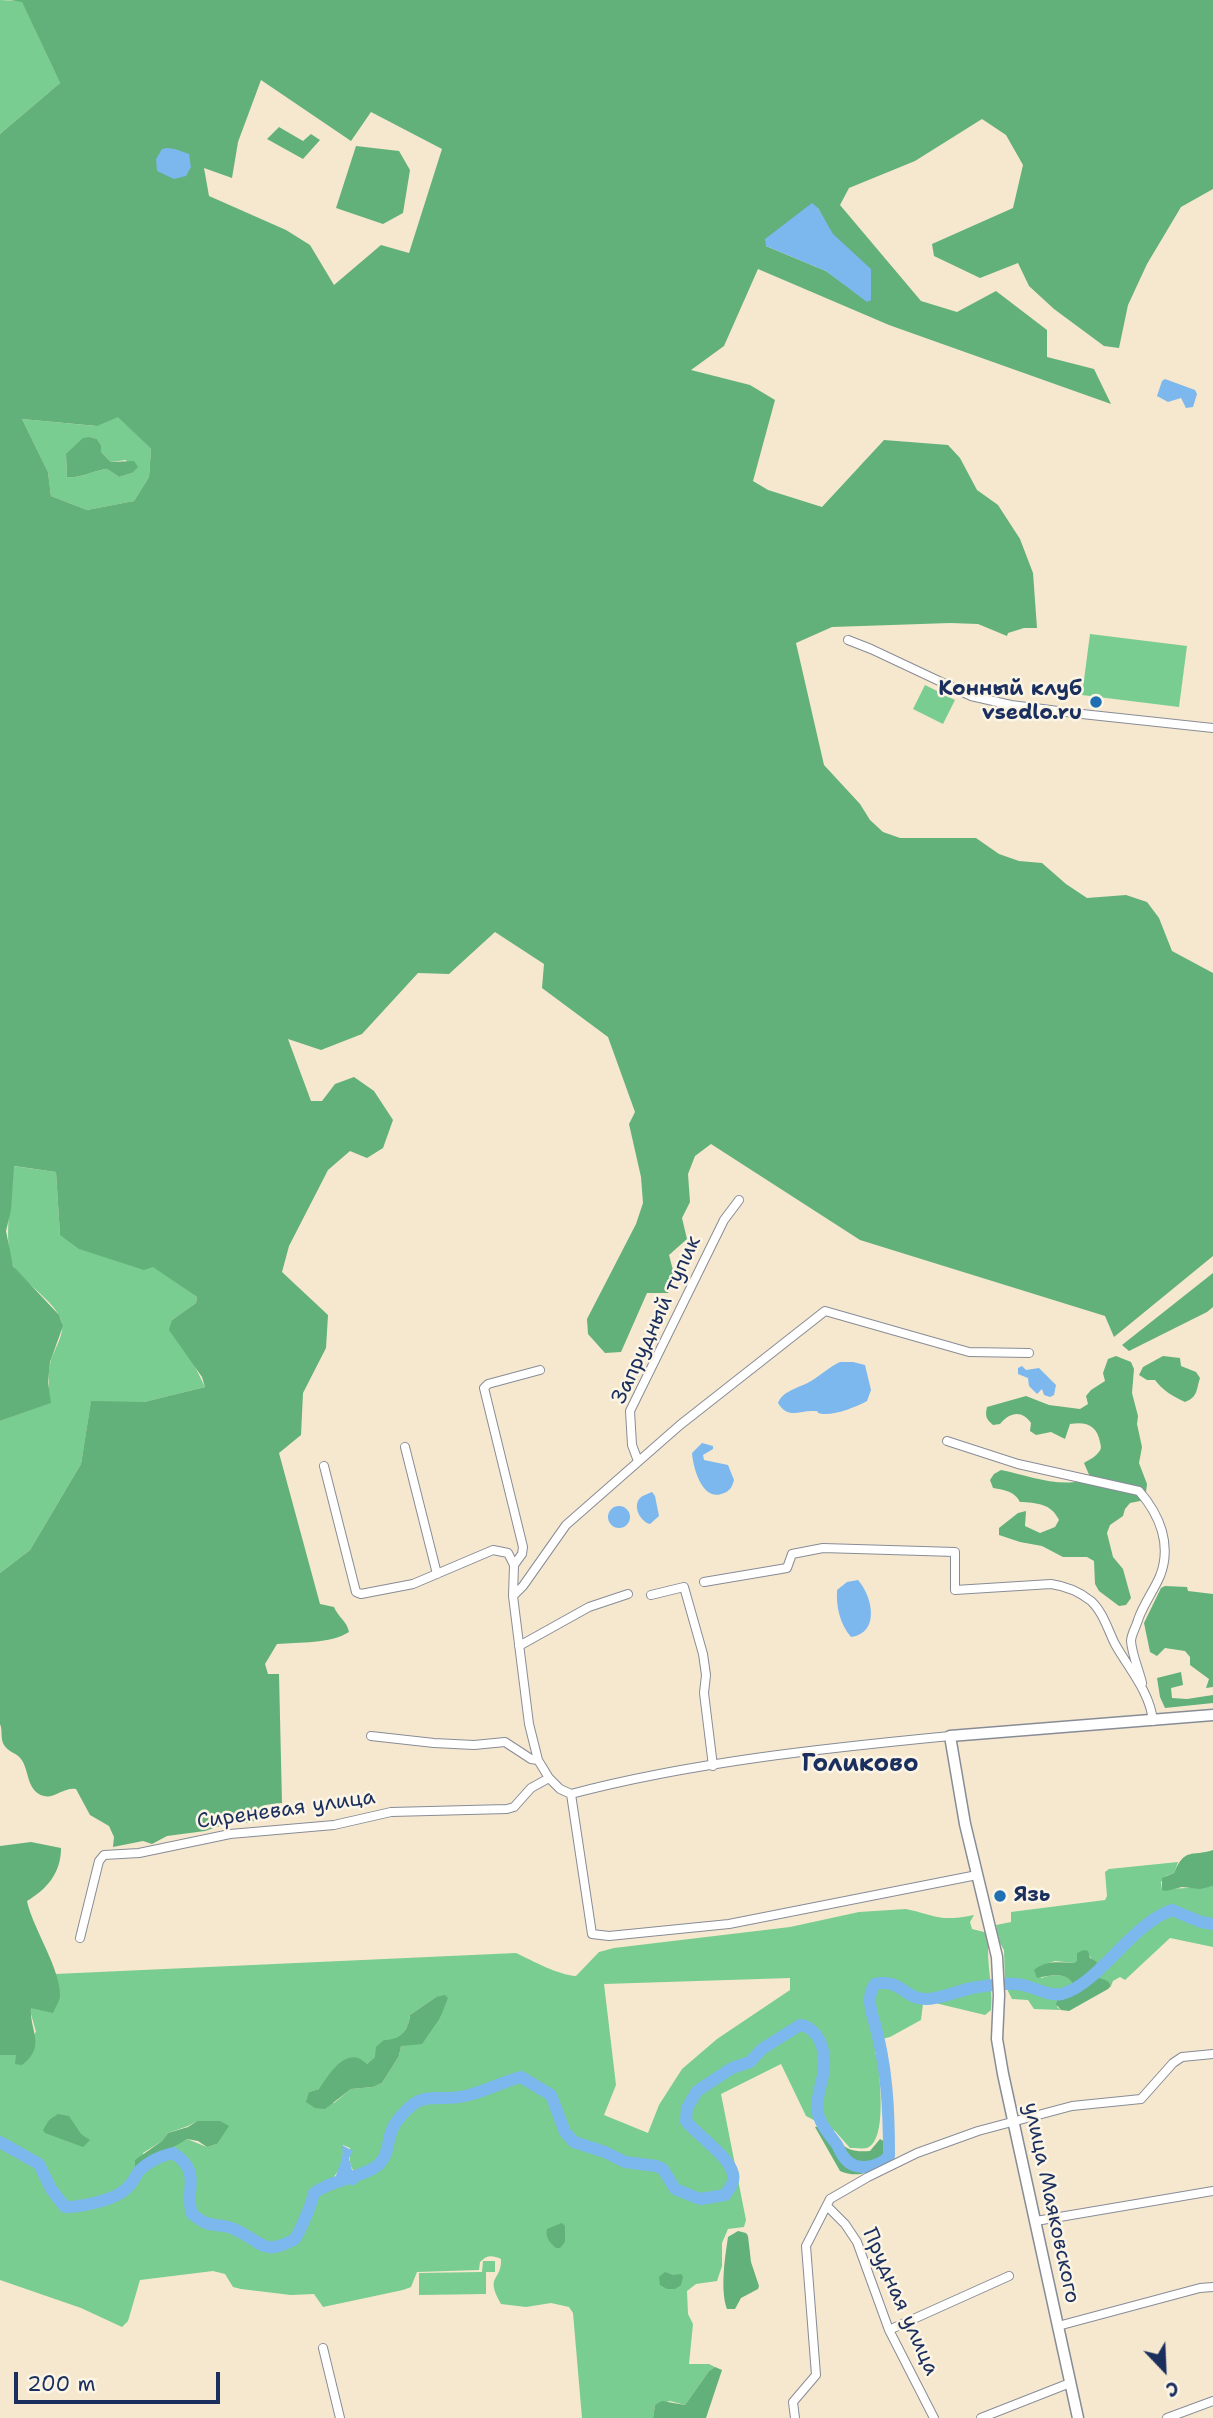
<!DOCTYPE html>
<html>
<head>
<meta charset="utf-8">
<style>
  body { margin:0 }
  #map { position:relative; width:1213px; height:2418px; overflow:hidden; background:#f5e8cf; font-family:"Shantell Sans",sans-serif }
  canvas { display:block }
  .north { position:absolute; left:1129px; top:2334px; width:70px; height:70px; -webkit-text-stroke:5px #fcf5e5; paint-order:stroke; rotate:157deg; font-size:19px; font-weight:700; line-height:28px; text-align:center; color:#1b2f5e }
  .north::after { content:''; display:block; margin:auto; width:24px; height:32px; background:#1b2f5e; clip-path:polygon(50% 0,100% 100%,50% 72%,0 100%) }
  .scale { position:absolute; left:14px; top:2372px; width:206px; height:32px; box-sizing:border-box; border:4px solid #1b2f5e; border-top:0; padding-left:9px; font-size:21px; line-height:24px; white-space:nowrap; color:#1b2f5e; -webkit-text-stroke:5px #fcf5e5; paint-order:stroke }
</style>
</head>
<body>
<div id="map">
<canvas width="1213" height="2418"></canvas>
<div class="north">С</div>
<div class="scale">200 m</div>
</div>
<script>
const context = document.querySelector('canvas').getContext('2d');
context.lineJoin = 'round';
function paint(path, color) {
  context.fillStyle = color;
  context.fill(path, 'evenodd');
}
function trace(path, color, width, dash) {
  context.strokeStyle = color;
  context.lineWidth = width;
  context.lineCap = dash ? 'butt' : 'round';
  context.setLineDash(dash || []);
  context.stroke(path);
}
function write(font, color, halo, rows, align = 'center') {
  context.font = font + ' "Shantell Sans",sans-serif';
  context.lineWidth = 5;
  context.setLineDash([]);
  context.textBaseline = 'middle';
  context.strokeStyle = halo;
  context.fillStyle = color;
  for (const [text, x, y, turn = 0] of rows) {
    context.save();
    context.translate(x, y);
    context.rotate((+turn || 0) * Math.PI / 180);
    context.textAlign = isNaN(turn) ? turn : align;
    if (halo) context.strokeText(text, 0, 0);
    context.fillText(text, 0, 0);
    context.restore();
  }
}
paint(new Path2D(`
  M0,0L22,1L60,83L0,134Z
  M118,416L151,449L149,477L134,501L87,510L51,496L48,472L22,419L96,426ZM90,437L97,439L101,445V452L111,462L126,460L132,473L119,477L107,469C94,470 80,479 67,477L66,455Z
  M1090,634L1187,646L1179,707L1082,695Z
  M925,685L955,700L943,724L913,709Z
  M13,1166L56,1172L60,1235L153,1266L197,1297L196,1303L172,1320L205,1387L144,1402H91L81,1464L30,1550L0,1573V1421L50,1403C49,1388 47,1374 51,1360C54,1350 64,1335 62,1324C60,1305 25,1284 14,1267C2,1246 12,1191 13,1166Z
  M1178,1862L1174,1873L1166,1876L1161,1882L1162,1890C1180,1887 1196,1889 1213,1886V1947L1170,1938L1125,1980L1120,1977L1113,1981L1111,1986L1109,1982L1099,1980L1094,1969L1096,1966L1089,1955L1074,1963L1055,1961L1040,1966L1041,1978C1052,1974 1068,1973 1074,1984L1063,1995L1057,2007L1061,2010L1034,2009L1028,2000L1012,1999L1005,1985L1004,1950L1000,1943L996,1925L1011,1922V1912L1105,1900L1107,1896L1105,1872L1109,1869Z
  M906,1909C938,1916 939,1922 974,1915L970,1922L972,1929L988,1933C989,1940 988,1943 988,1950C988,1970 993,1990 991,2010L985,2015L931,2002L923,2004L921,2020L890,2037L882,2039L875,2052L878,2060C879,2078 888,2140 867,2148C862,2149 855,2148 850,2148L835,2131L806,2116L781,2064L721,2094L746,2220L744,2227L728,2229L722,2243V2266L717,2281L696,2284L687,2291L688,2314L693,2324L689,2364H709L715,2367L709,2371L685,2405L670,2401L655,2405L653,2418H582L573,2313L569,2307L551,2303L526,2307L501,2304C484,2274 502,2282 501,2259C492,2255 487,2255 480,2262L479,2270L417,2272L411,2287L403,2290L323,2307L314,2294L291,2295L241,2289L233,2287L225,2274L213,2271L140,2280L128,2321L122,2327L81,2308L0,2280V2055H16L36,2032L31,2014V2008L60,1997L55,1974L516,1953C533,1961 558,1975 576,1976L599,1952L614,1948L790,1927L859,1912ZM790,1978V1990L717,2039L682,2069L659,2105L648,2133L604,2115L616,2085L604,1984ZM436,1997L442,2008L440,2018L401,2046L399,2056L382,2083L373,2087L351,2089L334,2103L309,2092L319,2089L367,2064L403,2034L408,2025L410,2015ZM197,2121H220L222,2134L217,2144L207,2147L187,2139C180,2142 177,2145 171,2150C162,2156 155,2156 144,2166L143,2153L162,2141L168,2133L188,2126ZM343,2145L350,2148C349,2159 349,2169 358,2175V2183C345,2181 334,2189 324,2186C338,2177 344,2162 343,2145Z
  M483,2261H495V2272H486V2294L419,2295V2273L482,2272Z`), '#79cd90');
paint(new Path2D(`
  M10,0H1213V189L1181,207L1147,264L1128,305L1119,348L1104,346L1054,309L1029,286L1018,263L980,278L934,256L932,244L1013,208L1023,165L1006,135L982,119L915,161L849,188L840,205L921,301L957,312L996,291L1047,330V357L1094,369L1111,404L889,325L758,269L724,346L691,370L750,385L775,400L753,481L768,490L822,507L884,440L948,445L960,458L977,490L998,505L1020,539L1033,573L1037,628H1024L1008,633L1007,636L978,624L950,623L832,627L796,643L824,765L860,804L870,820L883,832L900,838H976L999,854L1019,861L1042,863L1066,884L1087,898L1126,895L1147,902L1159,918L1172,951L1213,973V1256L1114,1337L1105,1316L860,1240L711,1144L695,1156L688,1174L690,1202L682,1218L687,1239L669,1255L674,1274L668,1293H647L621,1352L605,1353L588,1334L587,1319L636,1224L643,1203L641,1177L629,1124L635,1112L608,1037L542,988L544,964L495,932L449,974L418,973L362,1034L321,1050L288,1039L311,1101H322L335,1084L354,1077L374,1091L393,1120L383,1148L367,1158L350,1151L328,1170L289,1246L282,1272L328,1315L326,1348L303,1393L301,1435L279,1453L320,1604L334,1607C338,1617 347,1621 349,1632C330,1644 299,1642 277,1644L265,1664L268,1674H279L282,1803C265,1805 259,1803 254,1821L245,1823L235,1821L205,1831L167,1836L152,1844L143,1841L113,1847L114,1837L109,1826L90,1815L76,1789C64,1787 54,1799 44,1796C26,1791 30,1771 21,1759C17,1753 8,1752 4,1745C0,1738 3,1731 0,1724V1573L30,1550L81,1464L91,1401L144,1402L205,1387L202,1377L169,1330L172,1320L196,1303L197,1297L153,1267L144,1270L79,1249L60,1235L56,1172L14,1166L11,1210L6,1231L13,1266L59,1315L63,1326L50,1362L48,1382L51,1403L0,1421V134L60,83L22,2ZM261,80L351,141L371,112L442,149L409,253L381,245L334,285L310,245L286,230L209,196L204,168L232,178L238,142ZM818,208L867,301L826,271L766,246ZM118,417L151,449L149,477L134,501L87,510L51,496L48,472L22,419L97,426Z
  M279,127L303,141L311,134L320,140L303,159L267,139Z
  M356,146L399,151L410,170L403,213L383,224L336,208Z
  M90,437L97,439L101,445V452L111,462L134,461L138,467L132,473L119,477L107,469C94,470 80,479 67,477L66,454L83,438Z
  M1213,1273V1307L1207,1312L1129,1351L1122,1345Z
  M1116,1356L1131,1362L1134,1369L1132,1393L1138,1416L1137,1424L1142,1447L1139,1463L1147,1484L1145,1500L1130,1503L1125,1509L1123,1516L1110,1525L1107,1533L1113,1557L1123,1569L1131,1598L1126,1605L1119,1606L1099,1591L1095,1584L1094,1561L1087,1557H1063L1042,1546L1020,1542L999,1535V1528L1018,1513L1026,1511L1025,1526L1040,1533L1055,1527L1059,1520C1051,1503 1036,1503 1020,1502C1014,1491 1005,1490 993,1488L990,1480L994,1474L1001,1470C1027,1475 1067,1491 1090,1477L1084,1463C1089,1460 1095,1457 1098,1453C1102,1449 1101,1447 1100,1442C1097,1426 1087,1421 1070,1424L1065,1439L1051,1432L1036,1435L1030,1431L1031,1423C1022,1410 1010,1412 1000,1424L993,1425C986,1419 985,1416 987,1407L1026,1396L1049,1405L1080,1409L1088,1404L1086,1396L1091,1390L1105,1381L1103,1373L1108,1359Z
  M1163,1356L1180,1358L1181,1366L1196,1372L1200,1378C1196,1390 1198,1397 1185,1402C1174,1397 1162,1390 1155,1380H1147L1139,1375L1143,1367Z
  M1165,1586L1187,1587L1188,1591L1213,1594V1687L1206,1688L1209,1679L1190,1665V1657L1185,1651L1165,1648L1157,1656L1150,1652L1144,1623L1161,1588Z
  M1181,1672L1183,1685L1171,1688L1172,1698L1187,1699L1213,1695V1703L1165,1708L1160,1697L1157,1678Z
  M31,1842L61,1848C61,1873 47,1889 27,1901C32,1927 62,1971 60,1997C59,2002 55,2008 53,2013L31,2008C29,2030 47,2046 22,2065L15,2064L16,2055H0V1846Z
  M1213,1850V1886L1200,1889L1182,1887L1166,1891L1162,1890V1878L1174,1873C1185,1847 1191,1857 1213,1850Z
  M1084,1950L1088,1951L1090,1958L1097,1962L1094,1969C1097,1981 1101,1977 1109,1982L1111,1986L1108,1989L1069,2011L1061,2010L1056,2004C1058,1996 1068,1991 1073,1984C1066,1971 1049,1976 1037,1978L1034,1970C1045,1960 1060,1962 1074,1963L1077,1961V1953Z
  M445,1995L448,1998L440,2018L422,2044L401,2046L399,2056L382,2083L373,2087L351,2089L325,2109L315,2108L306,2102L309,2092L319,2089C327,2078 341,2053 358,2058C361,2059 364,2062 367,2064L375,2057L376,2047L384,2040C401,2040 408,2031 410,2015L436,1997Z
  M58,2114L69,2116L81,2134L90,2140L83,2147L45,2133L43,2130L49,2120Z
  M197,2121H220L229,2126L217,2144L207,2147L198,2141L187,2139L135,2171V2160L162,2141L168,2133L188,2127Z
  M824,2126C844,2143 841,2153 870,2151L880,2139L887,2143L891,2150C882,2170 861,2180 840,2171L815,2127Z
  M562,2223L565,2226V2242L560,2248H556C550,2243 545,2237 547,2229Z
  M738,2231L746,2233L748,2236L751,2262L759,2286L758,2289L741,2298L735,2309H727C720,2290 725,2257 728,2237Z
  M665,2272L673,2275L681,2274L683,2277L681,2285L675,2289H667L660,2285L659,2277Z
  M715,2367L722,2370L706,2418H653L655,2405L662,2401L685,2405L709,2371Z`), '#62b07a');
paint(new Path2D(`
  M167,148L175,149L189,154L191,167L186,176L174,179L157,171L156,159L162,149Z
  M812,203L818,208L833,234L871,269V300L867,302L826,271L766,246L765,239Z
  M1165,379L1195,390L1197,394L1193,407L1186,408L1181,398L1168,402L1157,396L1162,381Z
  M840,1362H853L865,1365L871,1390L867,1401C856,1407 836,1415 823,1414C813,1413 823,1411 812,1411C798,1411 788,1419 778,1403C783,1390 800,1388 811,1381C821,1375 829,1367 840,1362Z
  M1022,1366L1026,1370L1039,1368L1056,1385L1054,1395L1050,1397L1044,1395L1042,1389L1037,1394L1029,1386L1028,1378L1018,1374V1368Z
  M702,1443L713,1446V1449L703,1455L704,1460L728,1465L734,1480C732,1487 730,1491 724,1493C702,1503 693,1467 692,1453Z
  M652,1492L655,1496L659,1516L650,1524C641,1522 632,1507 640,1498C643,1495 648,1494 652,1492Z
  M608 1517a11 11 0 1 1 22 0a11 11 0 1 1-22 0Z
  M858,1580C873,1597 880,1633 851,1637C840,1624 836,1607 837,1590L847,1582Z
  M342,2145L353,2151L349,2158L352,2170L358,2175V2183L351,2186L349,2182L323,2188L335,2179C338,2167 345,2158 342,2145Z`), '#7cb7ee');
trace(new Path2D(`
  M0,2142L39,2164L51,2189L65,2207C81,2207 116,2200 127,2188C133,2183 135,2176 140,2170C149,2161 161,2156 173,2153C203,2172 184,2188 192,2214C196,2217 201,2221 206,2223C215,2226 226,2225 234,2229C263,2242 263,2257 295,2239C302,2227 311,2206 314,2193C332,2180 355,2179 374,2168C393,2156 384,2137 397,2121C423,2087 432,2103 465,2096C484,2092 502,2082 521,2077L551,2095L565,2132L574,2142L605,2152L625,2162L656,2166L663,2169L675,2189L700,2199L725,2195C730,2188 735,2182 733,2174C729,2156 698,2136 686,2121L687,2108L697,2091L732,2068L750,2062L762,2049L800,2025C808,2026 812,2030 817,2036C827,2051 825,2071 820,2088C819,2095 816,2103 817,2109C819,2122 827,2132 835,2142C839,2146 839,2151 843,2156C854,2173 878,2168 889,2156C889,2109 887,2066 874,2021C870,2008 867,1995 875,1984C900,1978 905,1999 925,1999C941,1999 957,1991 972,1988C985,1986 1002,1983 1015,1984C1031,1984 1046,1997 1062,1994C1099,1984 1131,1924 1172,1910L1201,1922L1213,1924`), '#7cb7ee', 12);
const minor = new Path2D(`
  M848,640L871,649L971,696L1011,705L1082,714L1213,728
  M947,1441L1018,1464L1139,1491C1160,1515 1172,1545 1160,1576C1153,1592 1143,1605 1138,1620C1136,1627 1131,1635 1131,1641C1132,1655 1139,1670 1142,1683
  M405,1447L437,1574
  M638,1461L632,1445L630,1411L724,1220L739,1200
  M324,1466L356,1592L361,1594L413,1584L493,1550L508,1553L514,1565
  M704,1582L787,1568L792,1554L823,1548L955,1552V1590L1051,1584C1065,1586 1080,1592 1091,1601C1103,1612 1108,1630 1115,1644C1129,1669 1150,1692 1153,1721
  M651,1595L684,1587L703,1654L706,1675L704,1693L713,1766
  M513,1596L514,1565L522,1554L523,1547L484,1388L488,1384L540,1370
  M519,1646L589,1607L628,1594
  M371,1736L434,1743L474,1745L505,1742L531,1759L538,1760
  M950,1736C826,1748 692,1762 571,1794L560,1789L549,1778L538,1760L529,1724L513,1596L523,1586L566,1525L680,1425L825,1311L969,1352L1029,1353
  M571,1794L592,1934L609,1936L729,1924L977,1875
  M80,1938L99,1861L104,1855L139,1853L230,1834L334,1825L391,1812L507,1809L514,1807L531,1788L549,1778
  M827,2206L845,2224L857,2242L889,2330L934,2418
  M1036,2221L1213,2191
  M1058,2326L1200,2288L1213,2287
  M889,2330L1009,2276
  M323,2348L340,2418
  M795,2418L793,2402L816,2375L806,2246L830,2199L868,2177L917,2153L978,2131L1072,2106L1141,2099L1173,2063L1182,2057L1213,2054
  M981,2418L1070,2383
  M1167,2418L1213,2401`);
const tertiary = new Path2D(`
  M1078,2418L1003,2074L997,2039L999,1995L997,1957L965,1824L950,1736L1213,1715`);
trace(minor, '#888c96', 10);
trace(tertiary, '#888c96', 13);
trace(minor, '#fff', 8);
trace(tertiary, '#fff', 10);
for (const [x, y, r, color] of [
  [1096,702,7,"#1f6fb2"],
  [1000,1896,7,"#1f6fb2"]
]) {
  const dot = new Path2D();
  dot.arc(x, y, r, 0, 2 * Math.PI);
  context.fillStyle = color;
  context.fill(dot);
  trace(dot, '#fcf5e5', 2.5);
}
write('bold 21px', '#1b2f5e', '#fcf5e5', [
  ["Конный клуб",1082,690],
  ["vsedlo.ru",1082,714],
  ["Язь",1014,1896,"left"]
], 'right');
write('21px', '#1b2f5e', '#fcf5e5', [
  ["Запрудный тупик",657,1320,-65],
  ["Сиреневая улица",286,1810,-8],
  ["улица Маяковского",1051,2203,78],
  ["Прудная улица",900,2302,66]
]);
write('bold 24px', '#1b2f5e', '#fcf5e5', [
  ["Голиково",860,1765]
]);
</script>
</body>
</html>
